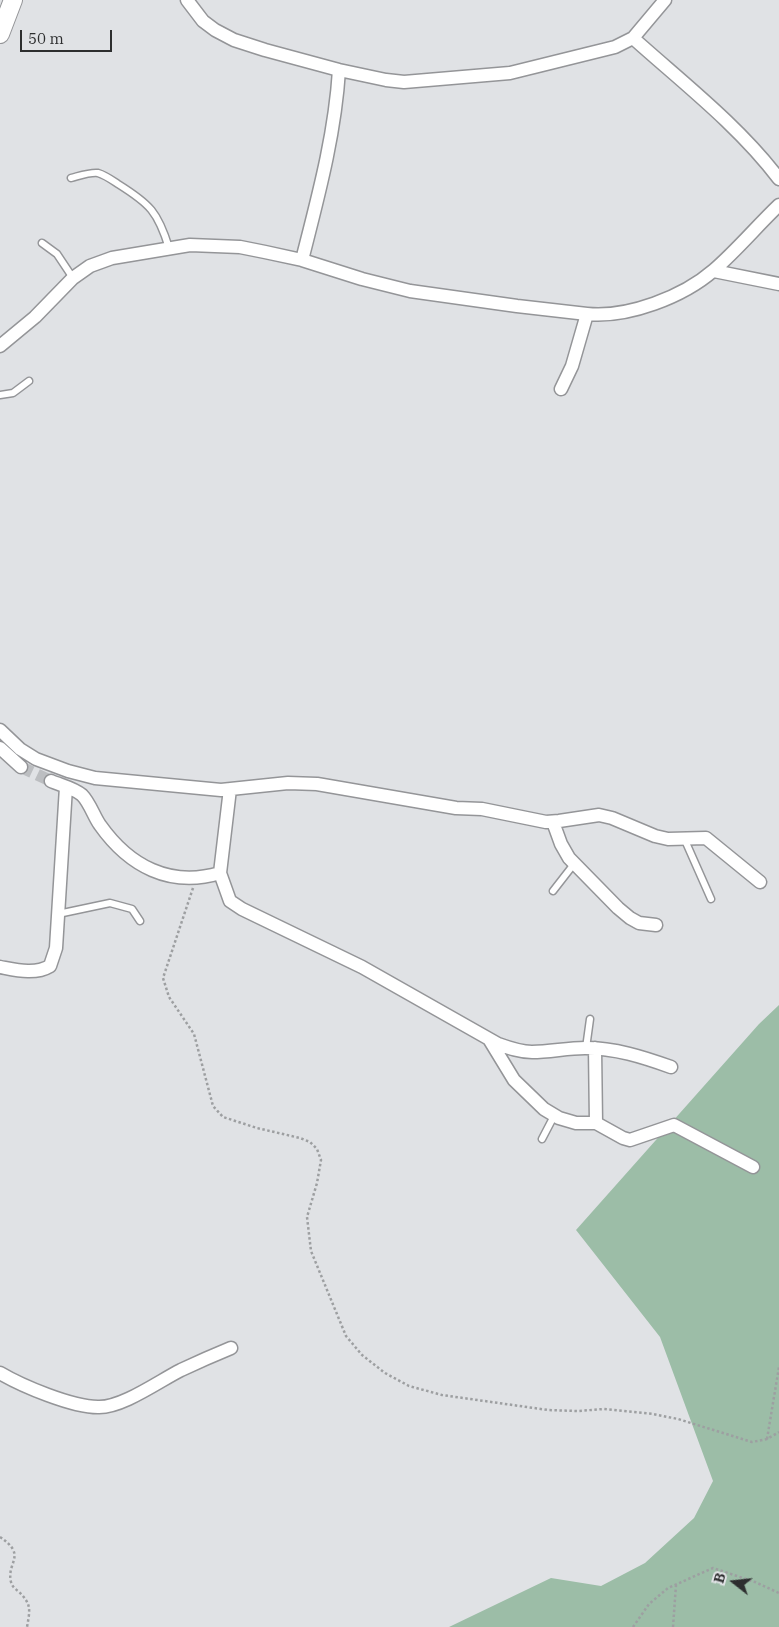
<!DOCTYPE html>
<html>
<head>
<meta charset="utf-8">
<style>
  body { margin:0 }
  #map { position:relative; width:779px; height:1627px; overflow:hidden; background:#e0e2e5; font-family:"IBM Plex Serif",serif }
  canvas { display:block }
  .north { position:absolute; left:709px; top:1557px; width:50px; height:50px; -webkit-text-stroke:4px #e0e2e5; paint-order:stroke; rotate:286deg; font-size:14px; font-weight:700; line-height:20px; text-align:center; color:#2d2e2f }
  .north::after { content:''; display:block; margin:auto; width:18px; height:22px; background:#2d2e2f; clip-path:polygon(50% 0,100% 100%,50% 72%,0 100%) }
  .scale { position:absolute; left:20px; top:30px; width:92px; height:22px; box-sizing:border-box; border:2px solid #2d2e2f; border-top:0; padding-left:6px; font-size:15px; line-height:18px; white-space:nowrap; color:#2d2e2f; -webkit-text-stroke:4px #e0e2e5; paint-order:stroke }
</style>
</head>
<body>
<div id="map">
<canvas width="779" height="1627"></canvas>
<div class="north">B</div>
<div class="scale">50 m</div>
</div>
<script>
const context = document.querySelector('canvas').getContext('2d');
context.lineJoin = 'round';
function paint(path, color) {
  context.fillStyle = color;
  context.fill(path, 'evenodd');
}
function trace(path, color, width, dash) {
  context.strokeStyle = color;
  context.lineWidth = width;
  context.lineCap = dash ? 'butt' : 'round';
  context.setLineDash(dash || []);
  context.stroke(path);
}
paint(new Path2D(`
  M779,1005V1627H449L551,1578L601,1586L645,1563L694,1518L713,1481L660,1337L576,1230L759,1024Z`), '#9cbda7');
trace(new Path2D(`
  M21,767L51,781`), '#bcbec1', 12, [12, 6]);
const service = new Path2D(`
  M71,178C79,176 90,172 98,173C105,175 112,180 118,184C150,204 158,212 169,248
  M42,243L57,254L73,278
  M0,395L13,393L29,381
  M684,838L711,899
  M553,891L574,864
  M58,914L110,903L132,909L140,921
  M586,1048L590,1019
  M542,1139L554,1116`);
const minor = new Path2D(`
  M187,0L203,21L215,30L234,40L265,50L339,70L386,80L404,82L510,73L615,47L633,38L665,0
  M633,38C682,82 739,126 779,179
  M302,260C318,197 335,135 339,70
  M714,271L779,284
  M0,346L35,317L73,278L90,266L112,258L190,245L240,247L265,252L302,260L362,279L410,291L517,306L587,314C628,318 683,297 714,270C737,250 757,226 779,205
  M561,389L572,366L587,314
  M0,730L20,749L36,759L68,771L95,778L221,790L288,783L317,784L456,808L482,809L546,822L559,821L599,815L612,818L655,836L668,839L706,838L760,882
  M0,748L21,767
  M51,781C60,785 74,788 82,795C90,803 94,817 100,825C129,866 170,888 220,873
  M230,789L220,873L230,901L242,909L362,967L498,1044C509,1048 520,1052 532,1052C550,1052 567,1048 585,1048C615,1048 643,1057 671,1067
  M553,822L561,844L569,858L618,908L630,918L639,923L656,925
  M0,967C16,970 35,975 50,966L56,948L66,787
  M489,1039L514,1080L544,1109L559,1118L576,1123H596L623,1138L630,1140L674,1125L753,1167
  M595,1048L596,1123
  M0,1373C22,1386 72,1407 98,1407C122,1408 159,1381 181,1370C198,1362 214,1355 231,1348`);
const secondary = new Path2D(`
  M0,34L13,0`);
trace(service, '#949598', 9);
trace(minor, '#949598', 15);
trace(secondary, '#949598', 20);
trace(new Path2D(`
  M193,888L163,978L169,997L194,1034L213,1106L223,1117L257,1128L300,1138L310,1142L317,1149L321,1160L317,1183L307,1217L311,1251L346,1336L362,1355L385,1373L409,1386L442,1395L548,1410L578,1411L604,1409L653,1414L678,1419L752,1442L767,1439L779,1432
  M767,1439L779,1367
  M0,1537C28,1556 6,1562 11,1582C12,1586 15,1589 18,1591C32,1604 30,1610 27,1627
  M633,1627L649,1604L668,1588L713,1568L755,1582L779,1593
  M673,1627L676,1585`), '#9d9fa1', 2.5, [2.5, 2.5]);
trace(service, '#fff', 6);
trace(minor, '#fff', 12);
trace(secondary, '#fff', 18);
</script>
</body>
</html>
